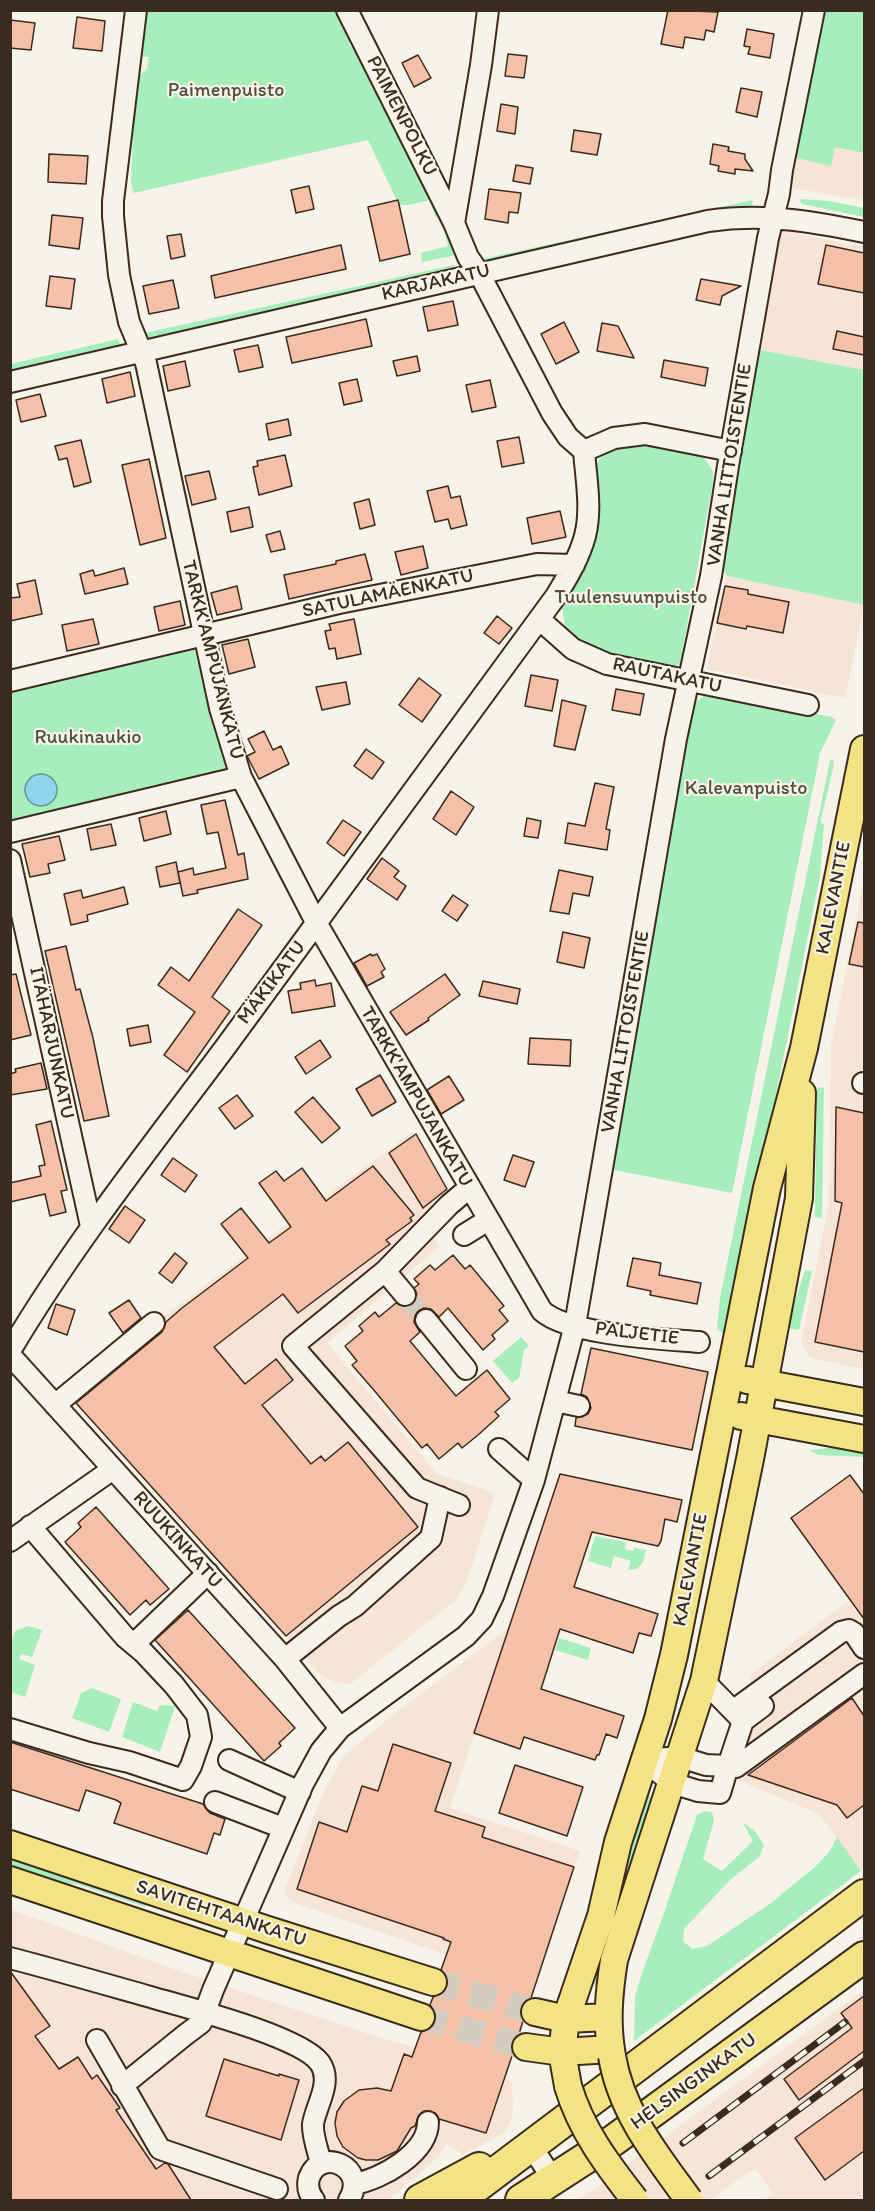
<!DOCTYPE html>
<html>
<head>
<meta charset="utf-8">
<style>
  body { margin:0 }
  #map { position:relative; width:875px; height:2211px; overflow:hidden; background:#f7f3e8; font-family:Itim,sans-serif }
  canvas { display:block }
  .frame { position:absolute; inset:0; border:12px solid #3b2a1e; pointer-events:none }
</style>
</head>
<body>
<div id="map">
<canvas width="875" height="2211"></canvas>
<div class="frame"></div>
</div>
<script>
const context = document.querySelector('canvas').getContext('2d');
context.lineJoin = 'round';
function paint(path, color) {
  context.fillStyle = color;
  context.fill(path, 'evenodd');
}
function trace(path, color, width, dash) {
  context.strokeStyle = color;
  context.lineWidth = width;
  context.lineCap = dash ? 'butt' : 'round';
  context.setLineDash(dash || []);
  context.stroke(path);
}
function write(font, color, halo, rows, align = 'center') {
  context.font = font + ' Itim,sans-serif';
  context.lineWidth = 4.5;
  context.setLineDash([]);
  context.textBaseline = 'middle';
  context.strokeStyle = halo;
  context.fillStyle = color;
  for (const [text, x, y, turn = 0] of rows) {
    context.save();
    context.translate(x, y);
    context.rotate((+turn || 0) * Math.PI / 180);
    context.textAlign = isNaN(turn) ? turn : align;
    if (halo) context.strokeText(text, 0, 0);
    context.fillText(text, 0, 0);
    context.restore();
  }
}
paint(new Path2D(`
  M834,139L864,144V200L791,188L794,158Z
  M788,232L864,247V370L755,349L778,236Z
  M727,576L864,605L845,698L707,669Z
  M864,879V1369L810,1358L801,1343L829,1203L831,1045Z
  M413,1131L461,1210L432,1236L440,1246L327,1343L437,1474L495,1493L468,1578L457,1599L350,1684H345L336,1682L322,1676L64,1390Z
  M848,1601L864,1622V1869L861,1871L819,1814L737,1780L751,1674Z
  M509,1628L450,1808L580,1851L538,1976L523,1981L295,1903L288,1898L284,1891L321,1798L343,1757L389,1718Z
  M10,1909L179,1971L375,2036L492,2069L512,2082L513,2112L509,2125L503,2133L464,2154L446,2145L439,2156L389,2200H11Z
  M864,1990V2200H764L773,2194L755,2168L710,2200H579Z`), '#f6e4d4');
paint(new Path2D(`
  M145,11H340L353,37L349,44L367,65L442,215L435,217L430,200L409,205H399L368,140L134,193L131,183L133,131L139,76L147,69L149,57H140Z
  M823,11H864V153L835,147L831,166L793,157Z
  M801,199L829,201L864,208V217L802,204L800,201Z
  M753,200L752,206L486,262L482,259Z
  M448,232L457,255L422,262L421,253L448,246L445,233Z
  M454,265L456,270L151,339L146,336L145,333Z
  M118,339L120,346L11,372V364Z
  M755,349L864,370V605L727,576L722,569L745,439L739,438Z
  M629,441L701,453L713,471V482L680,664L666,668L601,655L576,642L565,626L561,600L597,463L604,453Z
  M193,645L227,772L12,824L10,816V689Z
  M710,692L831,717L836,720L820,753L732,1193L609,1169L616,1154L694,703Z
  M830,760H833L834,765L821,819V823L824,824L820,876L751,1219L725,1335L717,1329L720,1298Z
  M817,1087L824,1088L822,1218L815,1217Z
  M805,1270L812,1271L799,1330L788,1328L793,1307Z
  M521,1337L529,1346L524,1350L519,1378L512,1383L493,1361Z
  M840,1447L864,1450V1457L819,1455L809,1450Z
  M595,1536L626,1542L625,1549L633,1551L634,1548L646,1550L643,1562L637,1569L628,1570L631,1561L614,1556L611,1568L588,1561Z
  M28,1626L42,1630L32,1657L21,1654L19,1659L35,1665L25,1697L11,1692V1644L15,1631Z
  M559,1638L591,1648L588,1660L555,1650Z
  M92,1688L121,1699L109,1732L72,1718L81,1693Z
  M133,1702L157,1711L160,1705L175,1706L160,1752L122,1737Z
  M647,1796L657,1798L595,1984L589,1982L620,1869L643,1803Z
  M705,1811L712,1812L714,1821L703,1859L722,1871L753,1841L743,1823L755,1831L764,1845L760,1856L729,1881L684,1929L683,1941L692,1949L707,1946L771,1903L816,1866L830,1851L837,1837L861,1871L634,2041L635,1997L642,1973L663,1916L697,1815Z
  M11,1855L148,1900L145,1907L80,1885L45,1880L11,1869Z`), '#a6eebb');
const water = new Path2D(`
  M25 790a16 16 0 1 1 32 0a16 16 0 1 1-32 0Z`);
paint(water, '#8cd5ec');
trace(water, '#6c919a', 1.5);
const building = new Path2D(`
  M668,10L718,12L714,32L706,30L704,40L685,37L683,48L661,44Z
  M77,17L105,21L102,51L73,48Z
  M10,20L35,23L31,50L10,48Z
  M747,29L774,34L770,58L748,54L750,47L744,46Z
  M508,54L527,56L524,78L505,76Z
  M418,55L431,78L414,87L402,63Z
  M741,88L762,92L757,117L736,112Z
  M501,104L518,107L515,134L497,131Z
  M574,130L601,134L597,155L571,151Z
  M713,144L729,147L728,151L745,154V159L753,171L735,169V174L718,171L719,166L710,164Z
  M49,154L88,156L86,184L48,182Z
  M516,165L533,168L530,184L513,181Z
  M309,186L314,209L296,213L291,190Z
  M489,189L521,193L518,213L509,212L508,223L485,219Z
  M398,200L410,254L380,261L368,207Z
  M52,215L83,218L79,249L49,245Z
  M181,234L185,256L171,259L167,236Z
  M341,245L346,269L215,298L211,276Z
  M826,245L864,253V293L818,284Z
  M50,276L75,279L71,309L46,306Z
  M701,279L741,286L722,296L720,305L696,300Z
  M173,280L179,308L149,314L143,286Z
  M453,301L458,325L428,331L423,307Z
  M366,319L372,346L292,363L286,337Z
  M564,322L579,352L556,364L541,334Z
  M602,323L618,326L634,358L597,351Z
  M837,331L864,337V355L833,349Z
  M258,345L263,367L239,372L234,350Z
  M417,356L420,371L397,376L393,361Z
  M664,360L708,368L705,386L661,377Z
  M185,361L190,386L168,391L163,366Z
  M130,372L135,396L107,403L102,379Z
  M357,379L362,401L344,405L339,383Z
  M490,380L496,407L472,412L466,385Z
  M40,394L46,416L21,422L16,400Z
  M288,419L291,435L269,440L266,424Z
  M519,437L524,463L502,467L497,441Z
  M81,440L91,482L74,487L67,458L59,460L55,446Z
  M285,455L292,486L259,495L253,467L258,466L257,461Z
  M149,459L166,538L140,545L122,465Z
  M209,471L216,499L192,505L185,476Z
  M448,486L451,498L460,496L467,525L451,529L448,519L435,522L427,491Z
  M369,499L375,525L360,529L354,503Z
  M249,507L253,527L231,532L227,512Z
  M560,511L566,537L532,544L527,518Z
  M280,531L285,549L271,552L266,535Z
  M423,546L428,568L401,575L395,552Z
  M365,554L372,580L289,599L284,575L336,564V561Z
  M124,568L128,584L85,594L80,574L93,570L95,576Z
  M35,580L42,614L10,621V598L20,597L17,584Z
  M237,586L242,609L217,615L211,593Z
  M725,586L748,590V594L789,602L783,633L747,626L746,629L717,623Z
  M180,601L185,625L159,631L154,607Z
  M497,616L512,628L499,644L484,633Z
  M93,619L99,644L67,651L62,625Z
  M354,619L361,654L337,659L335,648L329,649L325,631L331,630L329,624Z
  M248,639L255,667L229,674L222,645Z
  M531,675L558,680L552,711L525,706Z
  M419,678L441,695L422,722L399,705Z
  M346,682L350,704L322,710L316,687Z
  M616,689L644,694L640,715L612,710Z
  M562,700L586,706L575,750L554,746Z
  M264,731L273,750L281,746L289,764L259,779L247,756L255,752L248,739Z
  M366,749L384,762L372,779L354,766Z
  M595,783L614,787L606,829L610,830L607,850L565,843L568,823L585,826Z
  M451,791L474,807L456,835L433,819Z
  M225,800L238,855L244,853L248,879L197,890L198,893L183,896L178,872L193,868L194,875L226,868L218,832L207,834L201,805Z
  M166,811L171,834L144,841L139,818Z
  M527,818L541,821L538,838L524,836Z
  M343,820L361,832L344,856L327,843Z
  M111,824L116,845L91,850L87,829Z
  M59,836L65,860L48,864L50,873L30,877L22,844Z
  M382,858L399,871L394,877L406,886L397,900L367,879Z
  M176,862L180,883L160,887L156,867Z
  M559,870L593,877L589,896L573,893L569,914L550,911Z
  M124,887L128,904L87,915L88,921L71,925L64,894L81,890L83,898Z
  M453,895L468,905L457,921L442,911Z
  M238,909L262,925L212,997L230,1011L187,1072L164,1055L195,1012L158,985L171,967L189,981Z
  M858,922L864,923V967L849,964Z
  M563,932L590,938L584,968L557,962Z
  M66,946L76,990L80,989L93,1038L109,1116L84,1121L45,951Z
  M371,954L372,956L377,954L385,969L381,972L384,977L367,986L354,963Z
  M16,974L31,1035L10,1040V975Z
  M445,974L460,995L428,1018L429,1020L406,1035L390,1012Z
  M315,980L316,986L331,983L335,1006L292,1013L288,991L301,989L300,983Z
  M483,981L520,989L517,1004L479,996Z
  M148,1025L151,1042L130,1046L127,1029Z
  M530,1038L571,1040L570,1066L528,1064Z
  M320,1040L331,1057L306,1074L295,1057Z
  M41,1063L47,1089L10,1095V1074L16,1072L15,1069Z
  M380,1075L396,1102L372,1116L356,1089Z
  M449,1076L464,1100L441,1114L427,1090Z
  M237,1095L253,1116L235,1129L219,1108Z
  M313,1097L340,1128L322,1143L295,1112Z
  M836,1107L864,1113V1352L815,1342L842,1203L835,1201Z
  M51,1121L67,1190L61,1191L66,1212L50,1216L45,1194L10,1202V1183L41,1176L39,1166L45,1165L36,1125Z
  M416,1134L447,1189L423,1208L389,1153Z
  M513,1155L534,1162L525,1187L504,1180Z
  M173,1158L197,1175L185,1192L161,1175Z
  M373,1166L414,1215L410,1218L412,1221L386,1240L390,1244L298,1313L283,1294L214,1347L245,1384L276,1359L293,1380L262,1405L311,1464L321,1456L325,1461L348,1442L418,1527L286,1636L76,1403L162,1332L166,1322L182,1308L248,1258L221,1224L241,1208L269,1243L291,1227L259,1183L276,1171L284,1181L302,1168L326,1201Z
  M125,1206L145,1220L129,1243L109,1229Z
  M175,1253L187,1263L172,1283L159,1273Z
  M453,1255L465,1269L470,1265L504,1306L499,1310L508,1321L492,1335L495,1339L483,1350L448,1308L439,1317L431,1309L424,1308L418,1311L415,1316L414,1322L420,1332L410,1341L456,1396L487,1370L510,1399L495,1412L499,1416L478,1435L462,1448L458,1443L439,1459L427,1444L422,1448L373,1389L352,1365L357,1361L345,1346L363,1331L359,1326L375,1312L379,1317L396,1303L406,1307L413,1304L417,1294L414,1288L419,1284L414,1279L430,1265L435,1270Z
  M633,1258L661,1263L659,1275L701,1283L697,1304L650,1295L651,1291L627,1286Z
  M129,1300L141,1318L123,1333L109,1313Z
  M56,1304L75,1310L67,1335L48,1328Z
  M591,1348L708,1372L692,1450L575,1426L576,1418L588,1414L591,1408L587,1397L581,1394Z
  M560,1474L682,1500L677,1522L665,1519L661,1541L658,1546L592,1532L574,1587L658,1614L651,1636L639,1633L633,1653L560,1629L541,1689L624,1716L617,1738L606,1734L599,1755H597L595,1760L524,1737L520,1749L474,1733Z
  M850,1475L864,1494V1619L791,1518Z
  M96,1507L169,1589L150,1605L146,1600L130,1615L65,1542L81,1527L78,1523Z
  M188,1610L295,1728L279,1743L281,1746L264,1761L155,1640Z
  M852,1698L864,1716V1805L847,1818L837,1805L748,1775Z
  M10,1742L203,1804L210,1813L225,1819L220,1835L214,1833L207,1854L114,1823L121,1803L116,1800L86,1790L79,1811L10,1789Z
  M393,1744L451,1763L435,1811L485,1827L482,1837L574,1867L531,1998L524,2001L521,2008V2016L523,2021L519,2034L514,2038L511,2044L513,2053L486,2133L439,2119L435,2113L424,2111L419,2115L415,2126L411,2128L397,2151L378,2160H366L358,2158L343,2147L337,2136L335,2123L337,2112L344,2101L359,2090L377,2088L391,2091L404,2054L412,2057L421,2032L430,2029L435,2022L436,2013L430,2005L433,1997L443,1993L447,1987V1978L441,1970L451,1942L443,1939L444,1938L297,1889L319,1822L347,1832L362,1786L378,1791Z
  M515,1765L583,1787L567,1836L499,1813Z
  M10,1971L50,2026L35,2036L59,2069L78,2057L92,2079L97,2075L120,2108L116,2110L156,2169L165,2163L168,2164L191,2200H10Z
  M864,1996V2051L799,2100L784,2079L852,2028L841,2013Z
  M224,2059L279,2076V2074L299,2080L281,2140L206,2116Z
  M864,2088V2151L825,2180L795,2138Z`);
paint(building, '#f5c1a6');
trace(building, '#3b2a1e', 1.5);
trace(new Path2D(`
  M405,1295L426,1320`), '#d1cbc0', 20, [20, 10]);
trace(new Path2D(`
  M433,1982L535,2012
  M421,2017L526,2047`), '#d1cbc0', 26, [26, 13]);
const minor = new Path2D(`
  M136,10L113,201V216L119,275L129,322L146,363L220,708L241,777L317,924L542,1311C569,1335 663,1339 699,1342
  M454,223L481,65L488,10
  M10,382L708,221C763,213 810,221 864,232
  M584,451L614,438L645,434L731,451
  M539,619L573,649L607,664L808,705
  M10,681L339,603L537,564L574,565
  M10,832L241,777
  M10,860L91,1226
  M863,1083H864
  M464,1235L488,1220
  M385,1271L405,1295
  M426,1320L466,1369
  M10,1351C73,1245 150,1148 224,1049C335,898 445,746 556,596C568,576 579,558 585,536C592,509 586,478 584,451L568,437L552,413L479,273L468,257L454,223L347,10
  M10,1355L285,1659L340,1728
  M555,1401L579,1406
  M55,1405L154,1323
  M499,1449L534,1480
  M459,1505L417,1488L293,1346L385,1271L449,1205L469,1188
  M10,1541L113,1469
  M134,1644L208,1573
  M285,1659L339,1616L355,1606L431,1538L440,1497
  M704,1681L742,1720
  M734,1710L841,1632L849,1630L854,1633L864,1648
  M10,1729L89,1753L129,1762L183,1780L191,1766L201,1737L197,1715L174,1685L143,1652L125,1637L30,1526
  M229,1760L300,1792
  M644,1760L672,1783L698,1791L720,1793L728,1766L736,1767L864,1674
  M644,1760L680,1757L706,1765L728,1766L743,1721L763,1706
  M215,1802L283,1828
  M10,1958C56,1970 101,1983 147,1996C181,2006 301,2036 320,2063C333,2082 316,2105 313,2124C312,2136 319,2153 321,2164
  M97,2040L160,2149L277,2189
  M122,2086L185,2035L201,2023L213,1990L303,1784L321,1751L340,1728L466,1636L482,1619L493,1596L534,1480L575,1325L676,739L711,576L728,466L768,238L779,194L782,170L814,10
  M531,2146L553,2179
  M354,2184C382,2179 428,2153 428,2122
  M314,2200C309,2194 307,2186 309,2178C320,2146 369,2167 349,2200`);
const major = new Path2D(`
  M747,1380L864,1402
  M741,1416L864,1439
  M10,1844L268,1930L433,1982
  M10,1880L421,2017
  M535,2012L566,2019L608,2017
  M526,2047L562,2052L611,2049
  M612,2056C606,2023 609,1992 614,1960L704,1681L750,1459L799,1198L802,1093
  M568,2086L562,2052L566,2019L601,1916L618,1842L658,1719L674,1655L767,1188L804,1048L864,749`);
const highway = new Path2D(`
  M420,2200L479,2168
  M459,2200L864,1895
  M521,2200L614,2140L864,1957`);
trace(minor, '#3b2a1e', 24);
trace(major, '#3b2a1e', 30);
trace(highway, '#3b2a1e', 34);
trace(minor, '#f7f3e8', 20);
trace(major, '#f4e382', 26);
trace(highway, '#f4e382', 30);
const rail = new Path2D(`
  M683,2143L845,2022
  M709,2176L864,2061`);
trace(rail, '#3b2a1e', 7);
trace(rail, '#f7f3e8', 4.5, [14]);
const majorBridge = new Path2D(`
  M612,2056C621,2112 657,2156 689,2200
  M568,2086C581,2130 607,2164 635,2200`);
trace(majorBridge, '#3b2a1e', 30, []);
trace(majorBridge, '#f4e382', 26);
write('20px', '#50513d', '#f7f3e8', [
  ["Paimenpuisto",226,91],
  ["Tuulensuunpuisto",631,598],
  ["Ruukinaukio",88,738],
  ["Kalevanpuisto",746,789]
]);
write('20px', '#3b2a1e', '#f7f3e8', [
  ["PAIMENPOLKU",401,116,63],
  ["KARJAKATU",436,283,-13],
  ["VANHA LITTOISTENTIE",730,465,-81],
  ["SATULAMÄENKATU",388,594,-12],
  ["TARKK'AMPUJANKATU",212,660,76],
  ["RAUTAKATU",667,676,12],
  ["KALEVANTIE",834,898,-79],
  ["MÄKIKATU",272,983,-53],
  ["VANHA LITTOISTENTIE",626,1032,-80],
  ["ITÄHARJUNKATU",51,1043,78],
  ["TARKK'AMPUJANKATU",416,1097,60],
  ["PALJETIE",637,1334,7],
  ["RUUKINKATU",177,1540,48],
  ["KALEVANTIE",691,1570,-79],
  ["SAVITEHTAANKATU",221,1914,18],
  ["HELSINGINKATU",694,2082,-36]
]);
</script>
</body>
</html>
